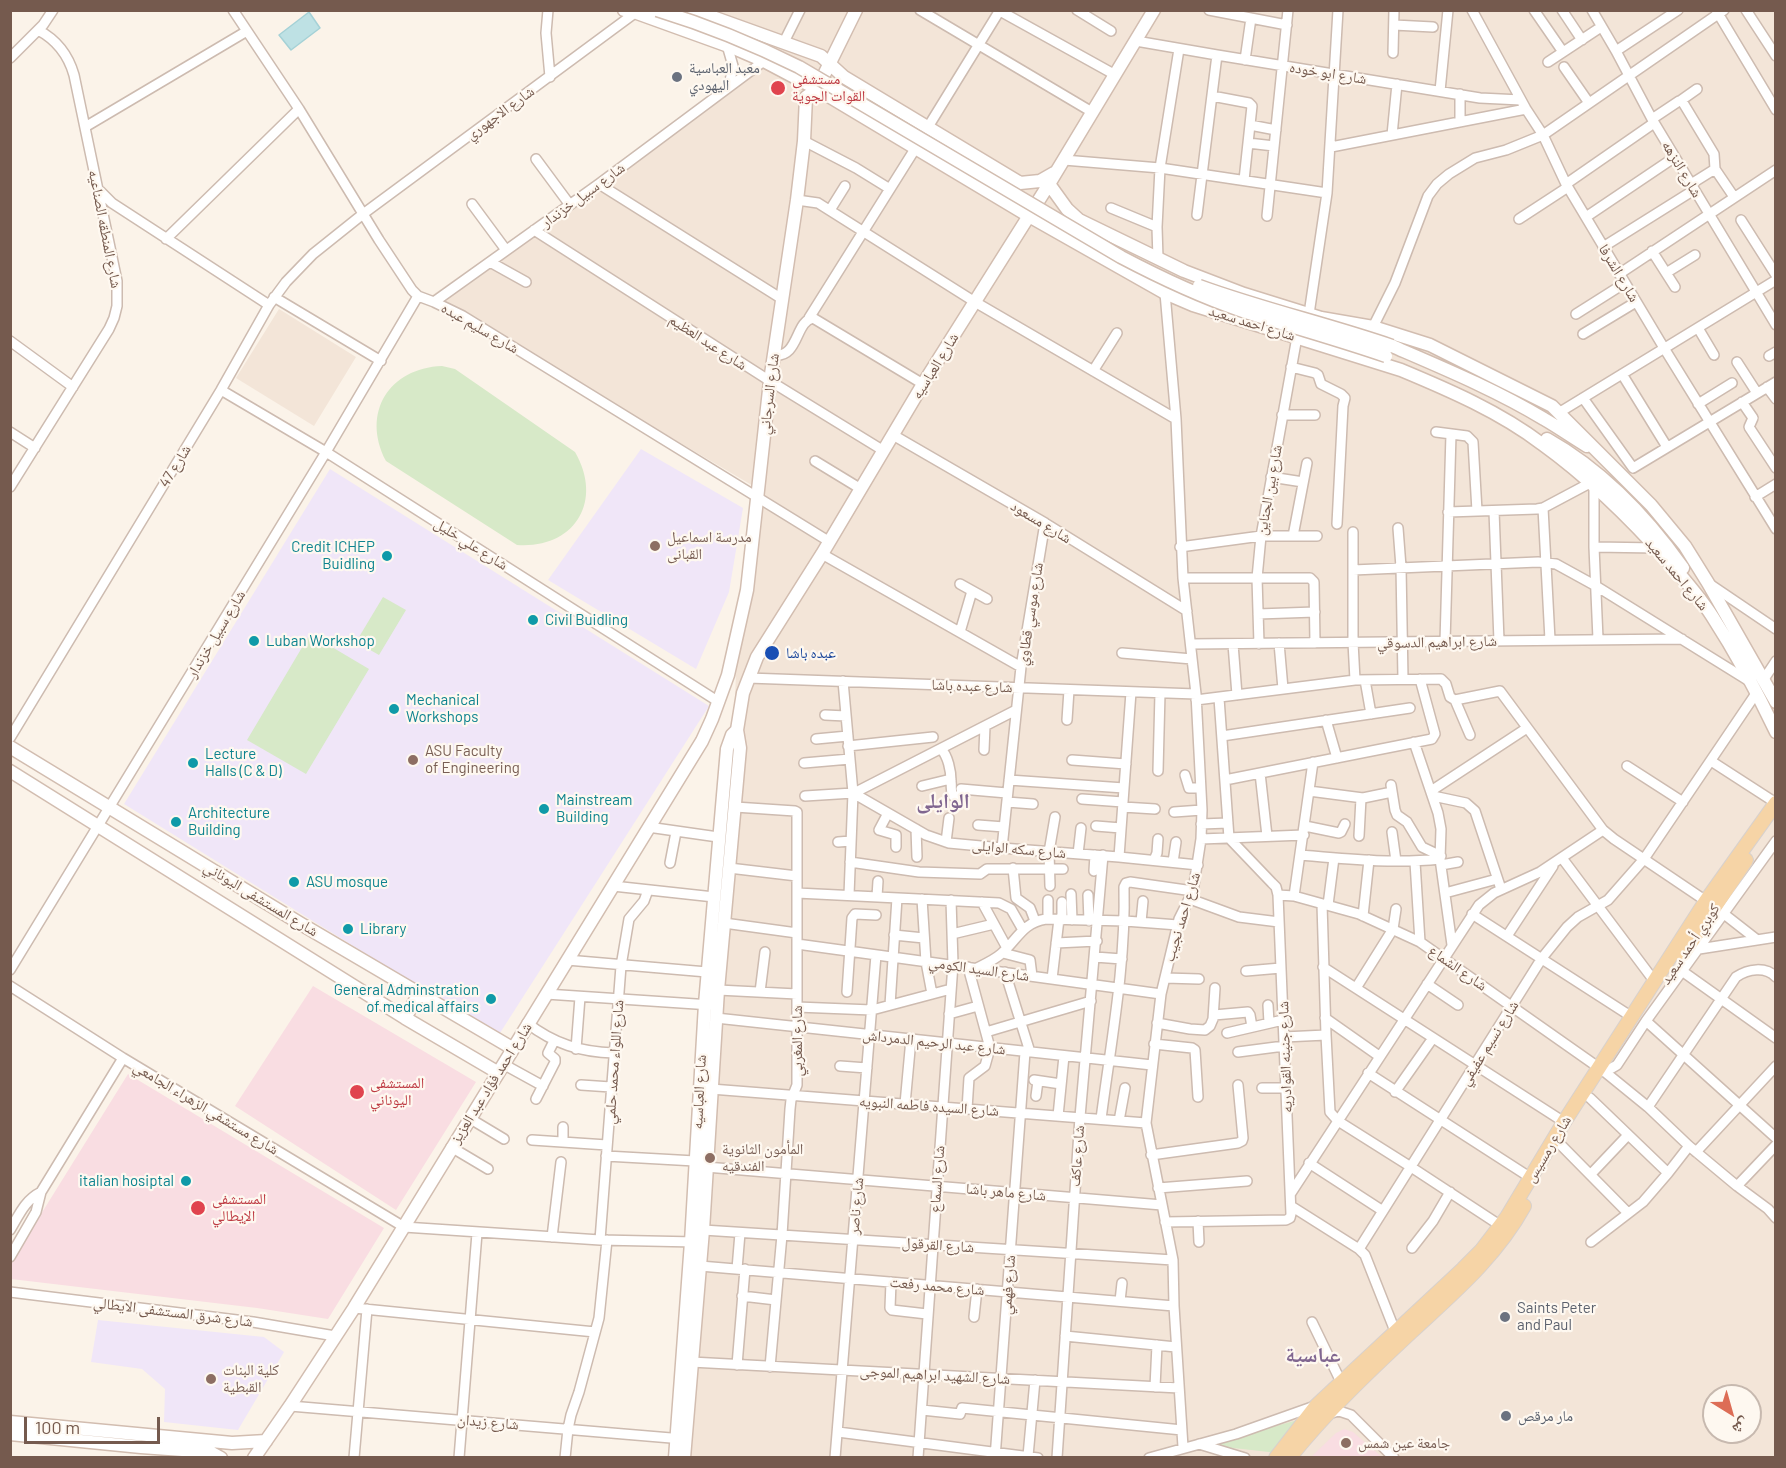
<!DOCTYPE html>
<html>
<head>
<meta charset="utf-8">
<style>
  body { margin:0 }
  #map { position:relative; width:1786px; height:1468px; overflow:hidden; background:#fbf3e9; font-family:Barlow,"Noto Naskh Arabic",sans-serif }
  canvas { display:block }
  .frame { position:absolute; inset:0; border:12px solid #755a4e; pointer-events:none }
  .north { position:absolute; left:1702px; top:1384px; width:60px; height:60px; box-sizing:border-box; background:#fef8f0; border:2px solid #c7b9af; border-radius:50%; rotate:143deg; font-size:16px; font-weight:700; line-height:24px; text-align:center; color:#755a4e }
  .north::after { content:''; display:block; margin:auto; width:21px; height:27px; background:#dd6d56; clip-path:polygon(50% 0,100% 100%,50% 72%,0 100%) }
  .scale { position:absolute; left:24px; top:1417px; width:136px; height:27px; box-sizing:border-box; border:3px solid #755a4e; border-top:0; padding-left:8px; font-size:18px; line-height:21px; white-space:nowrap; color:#755a4e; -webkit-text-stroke:4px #fef8f0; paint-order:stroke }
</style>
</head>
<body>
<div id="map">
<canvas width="1786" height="1468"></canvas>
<div class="frame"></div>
<div class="north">ش</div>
<div class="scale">100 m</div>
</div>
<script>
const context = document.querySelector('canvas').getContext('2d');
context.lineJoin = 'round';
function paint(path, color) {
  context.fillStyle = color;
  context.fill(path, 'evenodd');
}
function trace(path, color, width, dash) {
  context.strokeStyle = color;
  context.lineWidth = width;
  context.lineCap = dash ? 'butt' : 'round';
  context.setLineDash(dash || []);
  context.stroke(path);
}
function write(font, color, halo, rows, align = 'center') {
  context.font = font + ' Barlow,"Noto Naskh Arabic",sans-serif';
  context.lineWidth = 4.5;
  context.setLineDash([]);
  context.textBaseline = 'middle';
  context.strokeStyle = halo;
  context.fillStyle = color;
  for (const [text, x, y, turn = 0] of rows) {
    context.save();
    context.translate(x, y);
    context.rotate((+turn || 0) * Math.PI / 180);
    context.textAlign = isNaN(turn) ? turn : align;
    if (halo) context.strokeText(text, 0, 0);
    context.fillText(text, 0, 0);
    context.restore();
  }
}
paint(new Path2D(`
  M647,11H1775V1457H682L711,986L732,758L736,675L755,487L431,296L777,54L669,16ZM1714,1396H1750V1432H1714Z
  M279,309L356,357L314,426L236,378Z`), '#f3e5d8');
paint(new Path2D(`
  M641,449L743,508L729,592L696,669L548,580Z
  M330,469L709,706L500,1033L384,965L124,804Z
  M98,1320L264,1337L284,1352L238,1430L164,1422L165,1389L142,1369L91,1362Z`), '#f0e6f8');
paint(new Path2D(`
  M313,986L476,1082L396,1210L235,1106Z
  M128,1074L384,1228L328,1319L257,1308L11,1279L10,1264Z
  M1344,1429L1353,1432L1382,1457H1311L1336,1433Z`), '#f9dde2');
paint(new Path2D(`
  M442,366L455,369L575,452C604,502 574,549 517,545L386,461C361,413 389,368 442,366Z
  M383,597L406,610L379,655L356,642Z
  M310,634L369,669L306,774L247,740Z
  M1305,1418L1278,1453L1206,1445Z`), '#d7e9c8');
const water = new Path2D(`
  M309,12L320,28L291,50L279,35Z`);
paint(water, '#bee1e4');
trace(water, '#a5d1d6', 1.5);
const street = new Path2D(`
  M233,10L299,109L379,240L412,290L418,296L434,302L463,316L830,542
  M548,10L546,33L550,77
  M920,10L1092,112
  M1077,10L1111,31
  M1209,10L1287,25
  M1472,10L1526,109L1543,135L1566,184L1664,348L1776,529
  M1534,10L1563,52
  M1562,10L1582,40
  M1592,10L1616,51L1652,119L1776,325
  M1716,10L1776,110
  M1746,10L1776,56
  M1000,11L1110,72
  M1394,25L1433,27
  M1136,41L1217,55L1480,98L1521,100
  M784,42L800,10
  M727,45L733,66L729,86
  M1616,51L1678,10
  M1393,53L1394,10
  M10,58L43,25L53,10
  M1245,60L1251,18
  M1548,62L1601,27
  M1564,67L1589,103
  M1440,91L1448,10
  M1212,96L1249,103L1252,106L1244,180
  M1680,101L1697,89
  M1652,119L1679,101H1682L1714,154L1715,169L1734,197
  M1460,122V94
  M1250,125L1276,130
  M85,127L247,31
  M928,127L1000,10
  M1392,135L1397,84
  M804,141L856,168L890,189
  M1248,143L1274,146
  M1331,147L1526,109
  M536,159L570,205
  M1064,160L1160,168L1327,193
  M599,184L782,299
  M1566,184L1654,123
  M1691,184L1715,169
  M100,191L112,203L269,305
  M797,200L818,203L975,302L1176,419
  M472,204L506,250
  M1111,208L1157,227
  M830,210L845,186
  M1197,215L1217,55
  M1267,216L1288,10
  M1586,217L1675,157
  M1519,219L1568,187
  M1741,220L1776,275
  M534,230L770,381L884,451
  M166,239L299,109
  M1603,247L1694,190
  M1652,251L1675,287
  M1158,259L1157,227L1160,168L1179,49
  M490,262L526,282
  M1666,273L1695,255
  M1619,274L1776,170
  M1165,293L1176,419L1183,578L1196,694L1202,810L1201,839L1193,891L1179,919L1161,994L1146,1123L1173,1260L1174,1306L1183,1447
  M274,297L381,361
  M434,302L599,184L764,61
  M1309,314L1327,193L1338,10
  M1576,314L1625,283
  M809,318L915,149
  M1373,327L1395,283L1428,196L1437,184L1449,174L1475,158L1506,150L1543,135L1724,10
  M1698,328L1714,355
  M1583,334L1636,302
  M10,341L73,387
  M774,355C799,358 795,321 813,318L923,384
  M1769,356L1776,352
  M1737,362L1757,393
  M1291,367L1315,373L1318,375L1321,384L1341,394L1345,398L1343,406L1337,524
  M1093,371L1117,333
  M1622,374L1667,447
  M1767,387L1776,399
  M221,390L326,452L719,702
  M1583,398L1633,468L1776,382
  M1742,402L1753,418L1749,427L1776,468
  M1698,404L1732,383
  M1560,412L1776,280
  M1282,415H1315
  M10,432L35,448
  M1436,432L1467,436L1473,442L1477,511
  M893,435L1045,523L1187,611
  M815,461L861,489
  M1271,477L1303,482
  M1594,486V547L1598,639
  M10,487L109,329L114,318L117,306V281L74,75C68,54 57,40 38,30
  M1755,497L1776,484
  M1543,508L1550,640
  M1494,511L1499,641
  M1448,512L1537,509L1543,508L1590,483
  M1398,528L1401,567L1403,679
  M1353,532V642L1355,680
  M1293,536L1307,463
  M1180,547L1261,536H1317
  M1594,547L1657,548
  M822,554L1021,667
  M1353,570L1538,562L1556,564L1596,586L1749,681
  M1183,578H1310L1314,582L1315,643
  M960,584L987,599
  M1711,585L1776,629
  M1258,614L1315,612
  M960,632L972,591
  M1445,642L1451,434
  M1279,643L1283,689
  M1191,644L1682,639
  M1233,644L1237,695
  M1259,644L1257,578L1261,536L1297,337
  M1122,653L1192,659
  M748,678L1196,694
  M1764,679L1776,661
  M1365,680L1371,714
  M843,681L853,793L849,895
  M1196,700L1355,680L1441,679L1446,684L1450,697L1455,700L1470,735
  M1455,700L1500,691L1603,830L1614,839L1706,901
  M825,715L846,716
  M1067,720L1069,690
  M1326,720L1337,758
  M1222,736L1410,708
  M10,738L221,390L269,305L286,282L313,254L363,214L639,10
  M816,739L848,736
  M1414,742L1438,813L1441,829L1440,859L1452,945
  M848,746L933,737
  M941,749C948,756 951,771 951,781C952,788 950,790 953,796H957
  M984,750L985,726
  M1072,760L1126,764
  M1711,761L1776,803
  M804,763L850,759
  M1627,766L1683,802
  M1158,771L1160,693
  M1260,773L1267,836
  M1185,775L1189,788H1200
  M1009,780L1124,788
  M1225,780L1432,739L1435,734L1420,679
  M1391,785L1395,810L1397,815L1407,822L1422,847L1441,856
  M922,786L951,779
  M961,789L1007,793
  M1309,791L1363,798L1392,792
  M1431,791L1527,728
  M854,793L1016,710
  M805,796L853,793L926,835L949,843L1002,848L1119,857L1198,865
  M1433,796L1466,803L1475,811L1501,889
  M1082,799L1123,802
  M1007,802L1033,804
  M735,807L795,811L797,812V1085L791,1100L790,1109L782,1235L770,1367
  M1123,807L1155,809
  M1174,812L1202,810
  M888,813L879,830L896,835V847
  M1201,824L1228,823
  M978,825L1004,827
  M1096,826L1121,828
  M1305,826L1339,833L1341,832L1345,824
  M648,827L718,837
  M916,829L917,857
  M1392,832L1396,861
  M1359,836L1361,798
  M1201,839L1304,835
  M838,842L851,841
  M946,842L949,818
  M1002,848L1021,667L1045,523
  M1078,854L1081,828
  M1301,855C1347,859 1394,864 1440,859
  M1119,857L1131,692
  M1562,858L1655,982
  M1154,860L1157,853L1158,839
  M850,862L919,872L980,874L987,869H1063
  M1173,862L1176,842
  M1415,862L1420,942
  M670,863L676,832
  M1441,865L1458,862
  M729,868L797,876
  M1013,868L1016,898L1030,908L1035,921
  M1094,871L1095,855
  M613,886L714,897
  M1050,886L1049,852L1055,817
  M797,893L999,903L1011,909L1023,930
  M1445,893L1497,879
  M1071,894L1072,920
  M1088,895L1089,921
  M1278,895L1294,896L1359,914L1420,942L1605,1072L1648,1107L1689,1146L1737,1186L1768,1209L1776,1218
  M1294,896L1313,762
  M877,897L878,881
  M922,899L926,962L932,994
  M1190,899L1239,917L1279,922
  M1048,900V919
  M982,902L1007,948
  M1322,904L1326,1035L1330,1112L1338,1121L1411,1167L1501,1226
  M1328,905L1334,858
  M1472,914L1632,1017
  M1724,914L1756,939
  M1363,916L1369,860
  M1062,920V902
  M1141,922L1143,901
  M724,923L797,933
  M952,934L994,924
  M894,935L924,938
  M1507,936L1553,866
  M1056,943L1097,941
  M797,944L1161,994
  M1699,949L1776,937
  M1003,953L1030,960L1032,976
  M1095,957L1122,959
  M567,960L707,972
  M1323,967L1564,1122
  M977,968C985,964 994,960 1001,954C1018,939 1022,923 1046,919L1125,921L1178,925
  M10,970L326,452L418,296
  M1246,971L1281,968
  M1682,971L1776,1038
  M1005,972L1030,1052
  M1165,978L1199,979
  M1052,979L1059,919
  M1427,984L1458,1005
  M10,986L123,1058L404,1227L600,1240L696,1242
  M1356,988L1393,929L1396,909
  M718,990L797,994
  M760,992L765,952
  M847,992L852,918L855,914L876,915
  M546,994L711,1005
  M890,1005L897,898
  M1268,1005L1269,1023
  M797,1007L872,1010L951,989
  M949,1014L978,1006
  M1214,1015L1248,1012L1250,1015L1252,1027
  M716,1018L1152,1065
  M1325,1018L1379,1056
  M1646,1021L1776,1138
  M527,1023C554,1044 581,1052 614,1053
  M1157,1023L1190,1029L1205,1030L1210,1026L1213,1019L1215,988
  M986,1032L1091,1001
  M1227,1033L1283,1020
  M1284,1037L1326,1035
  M1154,1044L1192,1048L1195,1050L1198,1097
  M576,1049L580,997
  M1238,1052L1284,1046
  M503,1064L543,1086
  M840,1066L867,1068
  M1605,1072L1617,1065L1646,1021L1776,841
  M1368,1073L1531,1178
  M1034,1080L1061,1084
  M581,1085L611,1087
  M1262,1088H1286
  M711,1089L1146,1123
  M1395,1092L1433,1038
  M1036,1096L1038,1081
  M1590,1098L1668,1173
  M536,1099L555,1062V1059L548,1053L554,1041
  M905,1104L911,1039
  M1648,1107L1736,977C1748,969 1765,966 1776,977
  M967,1109L969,1078L985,1066L990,1048L968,967
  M1058,1116L1064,1056
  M469,1118L504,1139
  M1101,1119C1111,1042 1126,964 1124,887L1126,883L1130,882L1193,891
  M1119,1121L1125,1088
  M1554,1138L1628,1213
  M532,1140L607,1145
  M563,1142V1127
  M451,1147L488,1169
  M1696,1152L1776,1066
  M1151,1155L1238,1143L1242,1141L1243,1138L1238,1085
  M606,1156L695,1161
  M1309,1163L1383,1211
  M706,1167L1162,1205
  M1591,1174L1628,1135
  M1737,1186L1776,1145
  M1158,1188L1247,1181
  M1291,1193L1479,905L1494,893L1540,872L1603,830
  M1291,1206L1359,1249L1365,1255L1395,1331
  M1198,1221L1199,1242
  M1165,1222L1286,1220L1290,1218L1291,1214L1278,895L1276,887L1272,883L1229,838L1219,698
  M10,1230C19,1215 25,1200 41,1192
  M703,1230L1173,1260
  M552,1237L561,1162
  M600,1240L621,966L629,919L644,901L648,890
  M1591,1242L1643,1202L1668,1173L1689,1146
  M1412,1248L1433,1221L1450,1192
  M1359,1249L1542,958L1567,927L1578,917L1608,900L1644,859L1757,692
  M10,1257L36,1212L41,1192L123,1058
  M700,1266L1174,1306
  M737,1269L740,1233
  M891,1282L890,1308L892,1310L927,1314
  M10,1292L253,1322L335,1336
  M742,1296L776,1300
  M1120,1301L1122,1283
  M354,1308L595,1332
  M974,1317L977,1289
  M1312,1322L1341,1382
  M1065,1336L1176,1347
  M691,1362L1179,1388
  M737,1365L745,1269
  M1155,1387L1157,1345
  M290,1406L683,1439
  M922,1410L960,1414L962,1408L1182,1430
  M1328,1414L1339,1411L1351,1415L1394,1458
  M838,1432L1038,1458
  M1199,1444L1245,1458
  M1028,1456L1035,1380
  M354,1458L367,1309
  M459,1458L477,1233
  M565,1458L568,1429L571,1415L579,1392L599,1318L607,1240
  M835,1458L876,955
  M918,1458L953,964L951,900
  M995,1458L1025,1052
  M1057,1458L1080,1117L1103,855
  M1149,1458L1236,1434L1315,1406`);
const secondary = new Path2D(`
  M624,10L637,13L734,48L764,61L817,89L1029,216L1165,293L1193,305L1401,370C1449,390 1500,412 1542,444C1589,478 1631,519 1669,562C1684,579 1700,597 1712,616C1736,653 1757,692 1776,732
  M693,10L821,56L844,77L1020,183L1040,181L1054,173
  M1049,184L1067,209L1079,220L1184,271L1244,294L1321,318L1373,327L1430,345L1552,406L1651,505L1685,546L1708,583L1776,702
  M1392,346C1443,368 1496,390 1544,419C1558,427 1572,437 1587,446
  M1547,439C1602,470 1647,517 1683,568
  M10,747L301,924L512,1048
  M10,771L405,1018L497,1072
  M405,1018L419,994
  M10,1422L232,1443L266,1441
  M10,1434L141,1447L210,1452L221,1458
  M254,1458L290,1406L354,1308L702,741L712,719L728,675L747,590L770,381L797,200L804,141L806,97L817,89L856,10
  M675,1458L691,1242L705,1004L727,749L732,735L737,730
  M684,1458L703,1230L718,990L740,748L737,730L743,693L757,657L822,554L923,384L1049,184L1154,10`);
const primary = new Path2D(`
  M1683,954L1746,860
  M1276,1458L1317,1405L1463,1269L1481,1251L1507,1217L1564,1122L1706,901L1776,803
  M1289,1458C1326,1412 1368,1372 1411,1332C1453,1293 1496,1257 1524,1206`);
trace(street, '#cdbbb0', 12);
trace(secondary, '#d2bdb0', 15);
trace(primary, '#d8d1cd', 16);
trace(street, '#fff', 9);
trace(secondary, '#fff', 12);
trace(primary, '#f6d4a6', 14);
const secondaryBridge = new Path2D(`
  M657,10C706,25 753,44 799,67L1121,257C1159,277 1199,296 1240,310C1288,326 1337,339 1386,356
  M1199,286C1262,309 1328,324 1392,346`);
trace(secondaryBridge, '#d2bdb0', 15, []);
trace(secondaryBridge, '#fff', 12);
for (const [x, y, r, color] of [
  [677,77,6,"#6b7280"],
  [778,88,8,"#e0444e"],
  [655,546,6,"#8d6e63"],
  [387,556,6,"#0f9aa8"],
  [533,620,6,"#0f9aa8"],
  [254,641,6,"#0f9aa8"],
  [772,653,8,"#1a4fb4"],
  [394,709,6,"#0f9aa8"],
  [413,760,6,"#8d6e63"],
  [193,763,6,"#0f9aa8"],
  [544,809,6,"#0f9aa8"],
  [176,822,6,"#0f9aa8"],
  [294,882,6,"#0f9aa8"],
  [348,929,6,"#0f9aa8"],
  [491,999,6,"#0f9aa8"],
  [357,1092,8,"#e0444e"],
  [710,1158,6,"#8d6e63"],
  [186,1181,6,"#0f9aa8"],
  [198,1208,8,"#e0444e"],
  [1505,1317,6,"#6b7280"],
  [211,1379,6,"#8d6e63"],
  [1506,1416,6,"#6b7280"],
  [1346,1443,6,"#8d6e63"]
]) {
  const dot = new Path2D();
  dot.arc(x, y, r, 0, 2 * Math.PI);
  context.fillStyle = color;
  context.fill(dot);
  trace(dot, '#fef8f0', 2);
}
write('15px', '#5b616d', '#fef8f0', [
  ["معبد العباسية",689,68],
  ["اليهودي",689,85],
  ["Saints Peter",1517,1308],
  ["and Paul",1517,1325],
  ["مار مرقص",1518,1416]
], 'left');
write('15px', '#755a4e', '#fef8f0', [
  ["شارع ابو خوده",1328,73,9],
  ["شارع الاجهوري",500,113,-36],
  ["شارع النزهه",1682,169,59],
  ["شارع سبيل خزندار",583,195,-36],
  ["شارع المنطقه الصناعيه",105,229,79],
  ["شارع الشرفا",1619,273,59],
  ["شارع احمد سعيد",1252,323,17],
  ["شارع سليم عبده",480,328,30],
  ["شارع عبد العظيم",708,342,33],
  ["شارع العباسيه",935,366,-58],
  ["شارع السرجاني",769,394,-83],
  ["شارع 47",175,466,-59],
  ["شارع بين الجناين",1269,490,-80],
  ["شارع مسعود",1041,522,31],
  ["شارع علي خليل",471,544,32],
  ["شارع احمد سعيد",1677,574,50],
  ["شارع موسي قطاوي",1030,614,-81],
  ["شارع سبيل خزندار",216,634,-59],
  ["شارع ابراهيم الدسوقي",1437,642,-1],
  ["شارع عبده باشا",972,686,2],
  ["شارع سكه الوايلى",1019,849,5],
  ["شارع المستشفى اليوناني",261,899,31],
  ["شارع احمد نجيب",1182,917,-73],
  ["كوبري أحمد سعيد",1690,944,-56],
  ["شارع الشماع",1458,968,35],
  ["شارع السيد الكومي",979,969,8],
  ["شارع المغربي",797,1041,-90],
  ["شارع عبد الرحيم الدمرداش",934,1042,6],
  ["شارع نسيم عفيفي",1489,1043,-58],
  ["شارع جنينه القوادريه",1285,1057,-92],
  ["شارع اللواء محمد حلمي",614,1062,-86],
  ["شارع احمد فؤاد عبد العزيز",491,1083,-58],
  ["شارع العباسيه",699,1092,-87],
  ["شارع السيده فاطمه النبويه",929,1106,4],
  ["شارع مستشفي الزهراء الجامعي",206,1108,31],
  ["شارع رمسيس",1548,1149,-59],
  ["شارع عاكف",1077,1156,-86],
  ["شارع السماع",937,1179,-86],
  ["شارع ماهر باشا",1006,1192,5],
  ["شارع ناصر",856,1206,-85],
  ["شارع القرقول",938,1245,4],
  ["شارع فهمي",1008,1285,-86],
  ["شارع محمد رفعت",937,1286,5],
  ["شارع شرق المستشفى الايطالي",173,1312,7],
  ["شارع الشهيد ابراهيم الموجى",935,1375,3],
  ["شارع زيدان",488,1422,5]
]);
write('15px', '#be3a42', '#fef8f0', [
  ["مستشفى",792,79],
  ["القوات الجوية",792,96],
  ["المستشفى",370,1083],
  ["اليوناني",370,1100],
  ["المستشفى",212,1199],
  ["الإيطالي",212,1216]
], 'left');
write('15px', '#785e54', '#fef8f0', [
  ["مدرسة اسماعيل",667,537],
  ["القبانى",667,554],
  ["ASU Faculty",425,751],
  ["of Engineering",425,768],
  ["المأمون الثانوية",722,1149],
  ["الفندقيه",722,1166],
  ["كلية البنات",223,1370],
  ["القبطية",223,1387],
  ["جامعة عين شمس",1358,1443]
], 'left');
write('15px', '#0d838f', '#fef8f0', [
  ["Credit ICHEP",375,547,"right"],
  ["Buidling",375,564,"right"],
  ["Civil Buidling",545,620],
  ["Luban Workshop",266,641],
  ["Mechanical",406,700],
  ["Workshops",406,717],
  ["Lecture",205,754],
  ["Halls (C & D)",205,771],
  ["Mainstream",556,800],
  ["Building",556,817],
  ["Architecture",188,813],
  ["Building",188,830],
  ["ASU mosque",306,882],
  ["Library",360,929],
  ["General Adminstration",479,990,"right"],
  ["of medical affairs",479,1007,"right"],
  ["italian hosiptal",174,1181,"right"]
], 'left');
write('15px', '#164399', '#fef8f0', [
  ["عبده باشا",786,653]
], 'left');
write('bold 21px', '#806690', '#fef8f0', [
  ["الوايلى",943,801],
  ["عباسية",1313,1355]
]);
</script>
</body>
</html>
